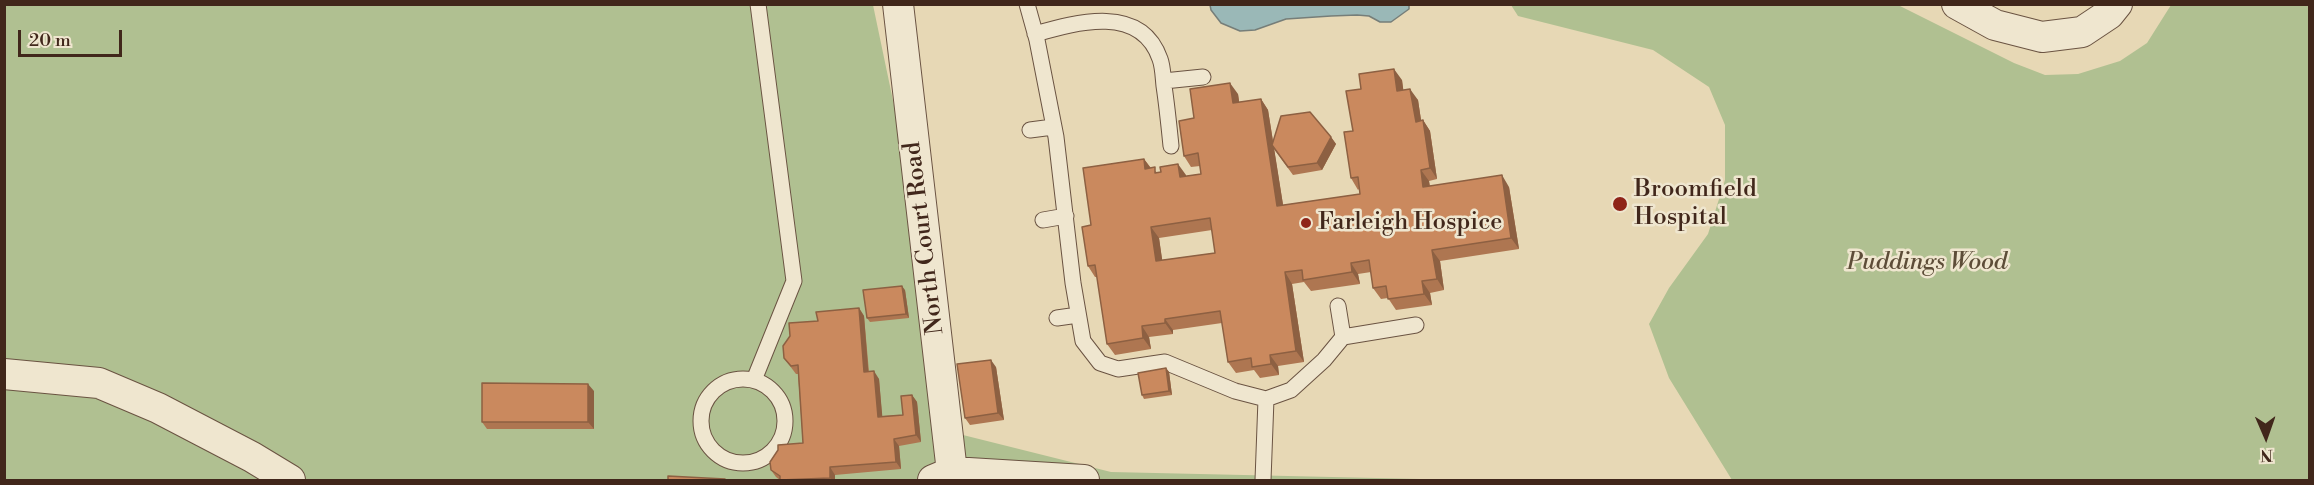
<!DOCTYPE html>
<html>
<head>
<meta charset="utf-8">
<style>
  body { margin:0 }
  #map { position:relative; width:2314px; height:485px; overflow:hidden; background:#e7d8b5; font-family:"Libre Bodoni",serif }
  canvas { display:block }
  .frame { position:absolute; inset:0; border:6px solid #41271b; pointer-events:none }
  .north { position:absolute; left:2236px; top:407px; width:60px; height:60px; -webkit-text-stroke:4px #efe6cf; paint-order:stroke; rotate:178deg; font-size:16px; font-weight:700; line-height:24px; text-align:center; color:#41271b }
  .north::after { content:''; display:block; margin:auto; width:21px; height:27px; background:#41271b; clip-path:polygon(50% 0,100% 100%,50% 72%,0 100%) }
  .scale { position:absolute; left:18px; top:30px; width:104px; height:27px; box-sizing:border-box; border:3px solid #41271b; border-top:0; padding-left:8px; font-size:18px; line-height:21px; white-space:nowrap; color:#41271b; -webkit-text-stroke:4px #efe6cf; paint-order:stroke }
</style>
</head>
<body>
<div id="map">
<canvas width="2314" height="485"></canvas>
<div class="frame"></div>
<div class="north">N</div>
<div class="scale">20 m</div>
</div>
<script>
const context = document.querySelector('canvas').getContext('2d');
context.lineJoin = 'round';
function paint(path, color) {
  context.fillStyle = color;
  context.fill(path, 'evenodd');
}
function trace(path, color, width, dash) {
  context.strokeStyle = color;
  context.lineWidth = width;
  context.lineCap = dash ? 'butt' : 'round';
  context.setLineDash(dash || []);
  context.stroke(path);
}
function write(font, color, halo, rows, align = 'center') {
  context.font = font + ' "Libre Bodoni",serif';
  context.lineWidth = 5;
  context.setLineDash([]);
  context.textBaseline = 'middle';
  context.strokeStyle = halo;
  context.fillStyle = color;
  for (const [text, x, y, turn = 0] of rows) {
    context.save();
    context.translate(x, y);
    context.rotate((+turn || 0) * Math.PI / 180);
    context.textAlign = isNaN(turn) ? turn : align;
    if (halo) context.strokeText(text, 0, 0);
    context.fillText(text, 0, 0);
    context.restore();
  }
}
paint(new Path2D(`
  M4,5H873L963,435L1111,472L1465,480H5Z
  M1511,5H1898L2014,63L2045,75L2078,74L2120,61L2147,43L2171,5H2309V480H1732L1669,378L1649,324L1669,288L1708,234L1725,180V125L1709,87L1653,50L1518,16Z`), '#b0c091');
const water = new Path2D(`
  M1409,5V9L1391,22H1380L1369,16L1357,15L1331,16L1286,19L1255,30L1240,31L1221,23L1211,10L1210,5Z`);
paint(water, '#9ab8b7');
trace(water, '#767e79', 1.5);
const service = new Path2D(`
  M1027,4L1037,40L1056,137L1073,283L1083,341L1100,363L1118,369L1165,362L1235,391L1266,399L1291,390L1324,360L1343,337L1416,325
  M1035,34C1077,22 1141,4 1160,59C1163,67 1163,77 1164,86C1167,106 1169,126 1171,146
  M1164,81L1203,77
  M1030,130L1053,127
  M1043,220L1066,216
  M1338,306L1343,337
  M1057,318L1078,315
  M701 421a42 42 0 1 1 84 0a42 42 0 1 1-84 0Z
  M754,380L794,281L758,4
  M1263,480L1266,399`);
const minor = new Path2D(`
  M898,4L952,472
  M1957,4L1995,25L2042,37L2082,32L2109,14L2117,4
  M4,374L99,383L158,408L252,457L290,480
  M933,480L952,472L1084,480`);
trace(service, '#6a5342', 17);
trace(minor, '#6a5342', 32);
trace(service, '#efe6cf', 15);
trace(minor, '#efe6cf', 30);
paint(new Path2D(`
  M1402,80L1403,90L1418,100L1421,120H1423L1430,131L1437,179L1429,181L1430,186L1509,187L1519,249L1440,261L1444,290L1430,293L1432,305L1396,310L1388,298L1381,299L1373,288L1371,272L1358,274L1360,284L1311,291L1304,282L1292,284L1304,362L1278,366L1279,375L1260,378L1254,370L1236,373L1228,362L1222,323L1173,330V334L1149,337L1151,349L1115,355L1107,344L1097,277H1095L1088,266L1091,225L1144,159L1151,168L1158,173L1186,175V176L1201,174L1200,166L1191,167L1184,156L1194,118L1238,94L1239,102L1261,99L1268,110L1273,141L1331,137L1336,144L1322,170L1293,175L1274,149L1283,205L1360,194L1359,189L1358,190L1351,178L1353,131L1361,89ZM1212,230L1215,253L1162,260L1159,238Z
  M905,290L909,318L870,322L867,318Z
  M859,308L864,316L869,372L879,379L882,416L903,415L912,395L917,402L921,442L899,446L901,469L835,475V480H780L776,477L771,470L803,443L798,374H796L784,358L790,336L818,321Z
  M996,367L1004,420L970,425L965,418Z
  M1166,368L1169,372L1172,395L1144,399L1142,395Z
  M594,391V429H487L482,422Z`), '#ae7651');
paint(new Path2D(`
  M1394,69L1402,80L1405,102L1397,91Z
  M1230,83L1238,94L1241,114L1233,103Z
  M1410,89L1418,100L1423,133L1416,122Z
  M1261,99L1268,110L1285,217L1277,206Z
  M1423,120L1430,131L1437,179L1430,168Z
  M1331,137L1336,144L1322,170L1317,163Z
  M1144,159L1152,170L1145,169Z
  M1178,164L1186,175L1188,189L1180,177Z
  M1421,170L1429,181L1431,198L1423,187Z
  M1502,175L1509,187L1519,249L1511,238Z
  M1151,227L1159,238L1164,272L1156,261Z
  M1432,250L1440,261L1444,290L1437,279Z
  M1351,263L1358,274L1360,284L1352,272Z
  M1285,272L1292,284L1304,362L1296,351Z
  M1422,281L1430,293L1432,305L1424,294Z
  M902,286L905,290L909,318L906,314Z
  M859,308L864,316L869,380L864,372Z
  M1165,319L1173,330V334L1165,323Z
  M1142,326L1149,337L1151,349L1143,338Z
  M1270,355L1278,366L1279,375L1271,364Z
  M991,360L996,367L1004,420L998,413Z
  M1166,368L1169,372L1172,395L1169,391Z
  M874,371L879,379L883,424L878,417Z
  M588,384L594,391V429L588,422Z
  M912,395L917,402L921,442L916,435Z
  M894,439L899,446L901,469L896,462Z
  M830,467L835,475V480H832L830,478Z`), '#8d6042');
const building = new Path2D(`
  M1394,69L1397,91L1410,89L1416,122L1423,120L1430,168L1421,170L1423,187L1502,175L1511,238L1432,250L1437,279L1422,281L1424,294L1388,299L1386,286L1373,288L1369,260L1351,263L1352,272L1303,280L1302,270L1285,272L1296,351L1270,355L1271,364L1252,367L1251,358L1228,362L1220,311L1165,319V323L1142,326L1143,338L1107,344L1095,265L1088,266L1082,227L1091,225L1083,168L1144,159L1145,169L1155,167V173L1161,172L1160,167L1178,164L1180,177L1201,174L1198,153L1184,156L1179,121L1194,118L1190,89L1230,83L1233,103L1261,99L1277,206L1360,194L1358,177L1351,178L1344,132L1353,131L1346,91L1361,89L1359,74ZM1210,218L1215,253L1156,261L1151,227Z
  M1310,112L1331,137L1317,163L1288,167L1272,145L1281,116Z
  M902,286L906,314L867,318L863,290Z
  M859,308L864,372L874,371L878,417L903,415L901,396L912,395L916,435L894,439L896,462L830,467V478L780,480V476L771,470L770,462L778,450V445L803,443L798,365L791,366L784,358L783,346L790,336L789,323L818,321L816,312Z
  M991,360L998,413L965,418L957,364Z
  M1166,368L1169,391L1142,395L1138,373Z
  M482,383L588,384V422H482Z
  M668,476L725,479V480H668Z`);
paint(building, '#ca895e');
trace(building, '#8d6042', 1.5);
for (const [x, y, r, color] of [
  [1620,204,8,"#8f2418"],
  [1306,223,6,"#8f2418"]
]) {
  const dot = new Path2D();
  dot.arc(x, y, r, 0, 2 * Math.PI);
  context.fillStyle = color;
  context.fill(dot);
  trace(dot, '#efe6cf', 2);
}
write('24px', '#41271b', '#efe6cf', [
  ["Broomfield",1634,190],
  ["Hospital",1634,218],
  ["Farleigh Hospice",1318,223]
], 'left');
write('24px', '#41271b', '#efe6cf', [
  ["North Court Road",925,238,-97]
]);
write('italic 24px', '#5d4d38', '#efe6cf', [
  ["Puddings Wood",1927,263]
]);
</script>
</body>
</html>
